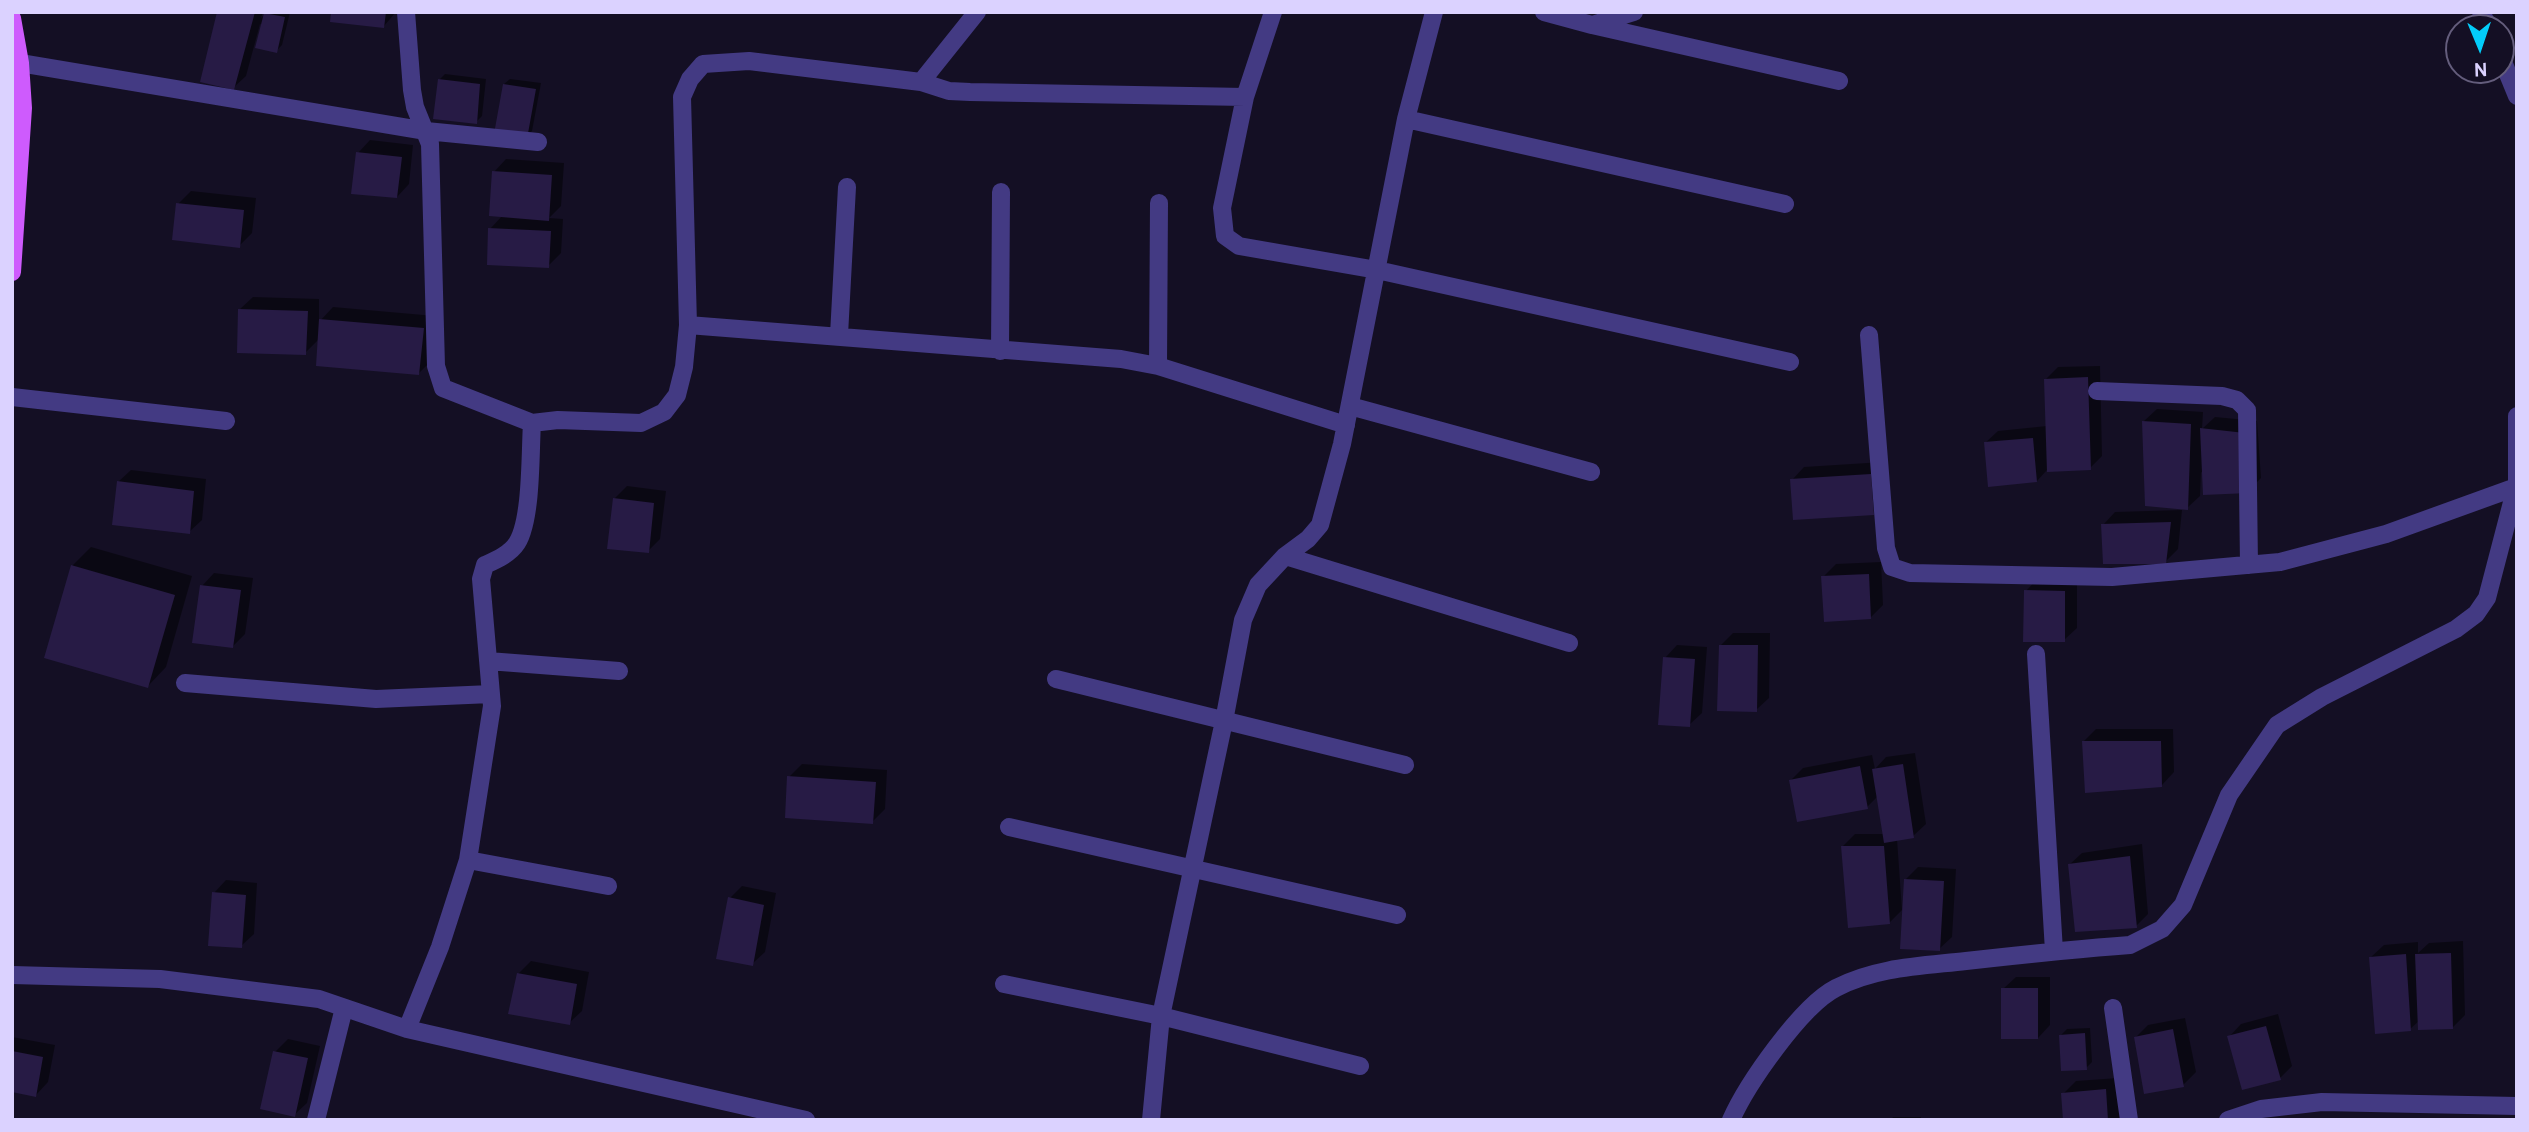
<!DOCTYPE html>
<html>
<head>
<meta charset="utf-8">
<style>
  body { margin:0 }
  #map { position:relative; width:2529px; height:1132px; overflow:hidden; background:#140f24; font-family:Overpass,sans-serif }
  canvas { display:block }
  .frame { position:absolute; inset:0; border:14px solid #dbd2ff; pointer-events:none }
  .north { position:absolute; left:2445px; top:14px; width:70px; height:70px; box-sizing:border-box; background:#140f24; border:2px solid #645d7c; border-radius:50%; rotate:178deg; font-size:19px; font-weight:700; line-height:28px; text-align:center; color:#dbd2ff }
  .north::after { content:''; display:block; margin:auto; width:24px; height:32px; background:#03cdfa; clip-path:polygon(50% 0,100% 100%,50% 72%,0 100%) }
</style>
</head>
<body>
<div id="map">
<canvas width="2529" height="1132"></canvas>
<div class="frame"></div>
<div class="north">N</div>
</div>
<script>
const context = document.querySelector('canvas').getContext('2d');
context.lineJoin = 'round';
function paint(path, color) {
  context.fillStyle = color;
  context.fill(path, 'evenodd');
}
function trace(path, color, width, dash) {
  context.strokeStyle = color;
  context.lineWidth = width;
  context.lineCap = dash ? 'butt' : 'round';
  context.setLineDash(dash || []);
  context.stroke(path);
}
paint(new Path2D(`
  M219,12H263L261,18L267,12H290L282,45L276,51L263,25L260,24L246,76L233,88Z
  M333,12H396L384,26Z
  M445,74L486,79L482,116L476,122L439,80Z
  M510,79L541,83L532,131L526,137L504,84Z
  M370,140L413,145L409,184L397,197L358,153Z
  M506,159L564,163L561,206L549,218L563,219L561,253L548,266L490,229L503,215L494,172Z
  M191,191L256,198L252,233L239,246L178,204Z
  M253,297L319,299V322L333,307L435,316L431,361L419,373L319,339L305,353L240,309Z
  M2100,366L2102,456L2090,468L2047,470L2037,481L1985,443L1998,431L2047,426L2045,380L2058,367Z
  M2157,409L2203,412L2202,429L2215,417L2257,421L2261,478L2248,491L2201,472L2200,496L2187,508L2144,421Z
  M1883,462L1885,501L1873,513L1792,480L1804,467Z
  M131,470L206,479L202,520L189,532L118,482Z
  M627,486L666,491L660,539L648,551L614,499Z
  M2182,510L2178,549L2165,562L2103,525L2115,512Z
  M91,547L192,576L166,667L148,686L72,566Z
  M1881,562L1883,605L1871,617L1823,577L1836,564Z
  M214,573L253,578L245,634L233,646L202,586Z
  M2038,578L2077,579V628L2064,640L2026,591Z
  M1733,633H1770L1769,698L1756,710L1721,645Z
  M1677,645L1707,647L1702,713L1689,725L1665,658Z
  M2096,729H2173L2174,772L2162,785L2083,742Z
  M1915,753L1926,824L1913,836L1897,839L1902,910L1889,923L1842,847L1855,834H1884L1878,796L1867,807L1790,781L1803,768L1872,755L1875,769L1886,757Z
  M802,764L887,770L885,809L872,822L789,777Z
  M2142,844L2148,914L2136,926L2069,865L2082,853Z
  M1918,867L1956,869L1952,937L1939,949L1906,879Z
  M226,880L257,883L254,934L241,946L214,893Z
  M742,886L776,893L765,952L752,964L730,898Z
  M2463,941L2465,1015L2452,1028L2419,1021L2410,1029L2371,957L2384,945L2418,942V953L2429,943Z
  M531,961L589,972L582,1011L569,1023L518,974Z
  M2016,977H2050V1025L2038,1038L2003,989Z
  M2278,1014L2292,1066L2280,1078L2229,1037L2241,1024Z
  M2185,1018L2196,1072L2183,1085L2136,1037L2148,1025Z
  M2090,1028L2092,1062L2086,1068L2061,1035L2067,1029Z
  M12,1037L55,1045L48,1082L36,1095L12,1091Z
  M288,1039L320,1046L307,1103L294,1115L275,1052Z
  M2118,1078L2121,1120H2065L2063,1094L2076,1081Z
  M1893,1117H1921V1120H1891Z`), '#0007');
paint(new Path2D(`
  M217,12H255L234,90L200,82Z
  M331,12H386L384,28L330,22Z
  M264,13L285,17L277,53L255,48Z
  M438,79L480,84L477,124L433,119Z
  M503,84L536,89L527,139L494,134Z
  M356,152L402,157L397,198L351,194Z
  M492,171L552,175L549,221L489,216Z
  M176,203L244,210L240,248L172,240Z
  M488,228L551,231L549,268L487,265Z
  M238,309L308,311L306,355L237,353Z
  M319,319L424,328L419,375L316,366Z
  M2088,377L2091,470L2047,472L2044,379Z
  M2142,421L2191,424L2188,510L2145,506Z
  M2200,428L2245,433L2249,493L2203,495Z
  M2033,438L2037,482L1988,487L1984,442Z
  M1871,474L1874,515L1793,520L1790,479Z
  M117,481L194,491L190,534L112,525Z
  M613,498L654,503L649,553L607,549Z
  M2171,522L2166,564H2103L2101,524Z
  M71,565L175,595L148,688L44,658Z
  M1869,574L1871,619L1824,622L1821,576Z
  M200,585L241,590L233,648L192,643Z
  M2024,590L2065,591V642H2023Z
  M1719,645H1758L1757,712L1717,711Z
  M1663,657L1695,659L1690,727L1658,725Z
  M2082,741H2161L2162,787L2085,793Z
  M1903,764L1914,838L1884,843L1872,769Z
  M1860,766L1868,809L1797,822L1789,780Z
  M787,776L876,782L873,824L785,818Z
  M1841,846H1884L1890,924L1848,928Z
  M2130,856L2137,928L2075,932L2068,864Z
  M1904,879L1944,881L1940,951L1900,949Z
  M212,892L246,895L242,948L208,946Z
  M728,897L764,905L753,966L716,959Z
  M2451,953L2453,1029L2418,1030L2415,954Z
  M2406,954L2411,1031L2375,1034L2369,957Z
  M517,973L577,984L570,1025L508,1014Z
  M2001,988H2038V1039H2001Z
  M2266,1026L2281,1080L2242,1090L2227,1036Z
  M2173,1029L2184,1087L2144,1094L2134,1037Z
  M2085,1033L2087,1070L2061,1071L2059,1035Z
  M12,1051L43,1057L36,1097L12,1092Z
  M273,1051L308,1058L295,1117L260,1109Z
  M2106,1089L2108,1120H2063L2061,1093Z`), '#271b45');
trace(new Path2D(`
  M406,12L412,90L415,107L430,144L436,366L443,388L532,423L558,420L641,423L664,412L677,395L684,367L688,325L682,97L690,79L703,64L749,61L921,82L977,12
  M1273,12L1245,97L1222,208L1225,236L1239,246L1377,270L1790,362
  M1544,12L1592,25L1634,12
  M2481,12L2489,28
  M1592,25L1839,81
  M2501,57L2517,96
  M12,64L20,63L426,131L538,142
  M921,82L949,91L970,92L1245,97
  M1406,119L1785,204
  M688,325L1121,359L1158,366L1346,425
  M839,335L847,187
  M1869,335L1886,548L1892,567L1910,573L2112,577L2280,562L2386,534L2516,487
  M1000,351L1001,192
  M1158,366L1159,203
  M2097,391L2222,396L2237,400L2247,410L2249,565
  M12,397L226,421
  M1350,406L1591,472
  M2517,416V487
  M1285,556L1569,643
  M2036,654L2054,951
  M488,661L619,671
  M1056,679L1405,765
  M185,683L376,699L491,694
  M1009,827L1397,915
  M468,860L492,706L481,579L485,565C496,560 510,554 517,543C532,519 530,453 532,423
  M12,975L160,979L319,999L407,1029L806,1120
  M1004,984L1161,1016L1360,1066
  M2113,1008L2129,1120
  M407,1029L440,947L468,860L608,886
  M316,1120L344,1008
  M1151,1120L1161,1016L1224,721L1243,620L1258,585L1285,556L1308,539L1320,525L1342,444L1406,119L1434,12
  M1731,1120C1747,1084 1801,1006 1836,988C1876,967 1922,966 1966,961C2020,955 2075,949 2130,945L2162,929L2183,905L2229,795L2277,725L2322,697L2456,629L2476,614L2487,598L2516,487
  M2228,1120L2261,1109L2322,1102L2517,1106`), '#433a83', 18);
trace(new Path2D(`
  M12,18L20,63L23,108L12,272`), '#ce5bfd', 18);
</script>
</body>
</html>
